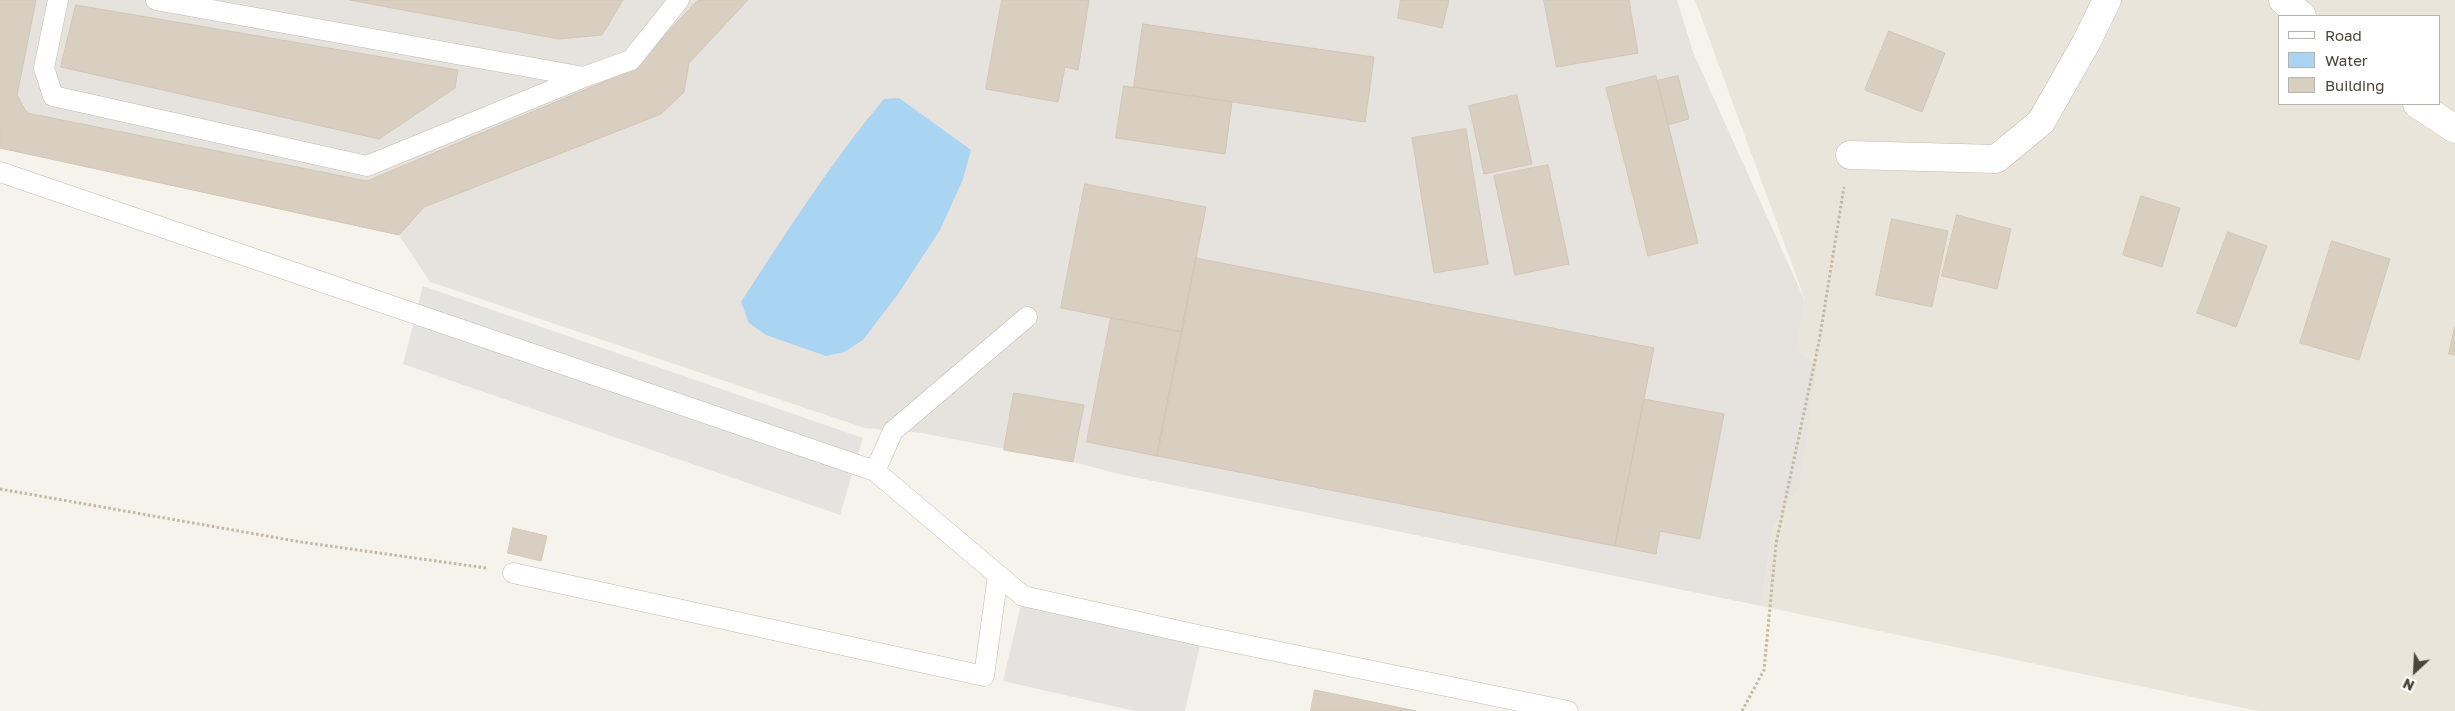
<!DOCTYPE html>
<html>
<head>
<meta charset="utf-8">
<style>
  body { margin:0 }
  #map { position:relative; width:2455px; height:711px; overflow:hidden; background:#f6f3ec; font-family:"Golos Text",sans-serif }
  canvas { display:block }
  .legend { position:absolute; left:2278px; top:15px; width:162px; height:90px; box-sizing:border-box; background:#fff; border:1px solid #b7b4b0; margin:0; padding:6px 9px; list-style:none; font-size:15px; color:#4b4439 }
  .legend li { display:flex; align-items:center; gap:10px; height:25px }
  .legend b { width:25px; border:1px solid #b7b4b0 }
  .north { position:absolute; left:2390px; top:646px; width:50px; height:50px; -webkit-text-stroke:4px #fff; paint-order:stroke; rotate:205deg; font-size:14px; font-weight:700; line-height:20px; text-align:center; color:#4b4439 }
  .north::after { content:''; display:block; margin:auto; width:18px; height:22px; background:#4b4439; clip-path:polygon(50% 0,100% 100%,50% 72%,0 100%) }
</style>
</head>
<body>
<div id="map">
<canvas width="2455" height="711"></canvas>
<ul class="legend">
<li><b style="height:6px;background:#fff"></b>Road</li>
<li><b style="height:14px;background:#a9d4f2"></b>Water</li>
<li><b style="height:14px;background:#d8cfc1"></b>Building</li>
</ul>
<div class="north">N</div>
</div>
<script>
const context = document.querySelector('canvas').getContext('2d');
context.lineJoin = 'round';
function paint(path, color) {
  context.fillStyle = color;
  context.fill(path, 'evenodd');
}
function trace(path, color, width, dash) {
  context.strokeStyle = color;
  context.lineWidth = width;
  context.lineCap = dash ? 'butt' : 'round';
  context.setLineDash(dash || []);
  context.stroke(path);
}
paint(new Path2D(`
  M1695,0H2455V711H2258L1761,606L1774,524L1798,492L1796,351L1805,300ZM2279,16H2439V104H2279Z`), '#eae5da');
paint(new Path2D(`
  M0,0H1677L1693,52L1805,301L1796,351L1817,366L1798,492L1774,524L1761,606L1119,474L1073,462L921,433L865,428L430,282L399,235L0,148Z`), '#e6e2dd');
paint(new Path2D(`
  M423,286L863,438L840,515L403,364Z
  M1023,596L1202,636L1185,711H1135L1003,681Z`), '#e5e3e0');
paint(new Path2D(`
  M899,98L971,150L963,179L940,230L898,294L863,340L844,352L826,356L766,335L749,323L741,302C786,233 831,162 884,99Z`), '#a9d4f2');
const building = new Path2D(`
  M0,0H36L17,95L27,113L367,181L632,70L698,0H748L689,63L684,92L661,114L424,207L399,235L0,148Z
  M350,0H623L602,35L559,39Z
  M1002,0H1089L1078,70L1065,67L1058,102L986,89Z
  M1401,0H1449L1442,28L1398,18Z
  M1544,0H1629L1638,53L1557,67Z
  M76,5L458,70L455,88L379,139L61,67Z
  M1143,24L1374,57L1365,122L1134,87Z
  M1889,31L1945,53L1922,112L1865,90Z
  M1656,76L1698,243L1648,256L1606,88Z
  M1678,76L1689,119L1668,125L1657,81Z
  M1124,86L1232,102L1225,154L1116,138Z
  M1517,95L1532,164L1484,174L1469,106Z
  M1466,129L1488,264L1434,273L1412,138Z
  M1548,165L1569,264L1515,275L1494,176Z
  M1085,184L1206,207L1182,332L1061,308Z
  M2141,196L2180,208L2162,267L2123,255Z
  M1957,215L2011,229L1997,289L1942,276Z
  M1892,219L1948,231L1932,307L1876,295Z
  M2228,232L2267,246L2236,327L2197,313Z
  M2332,241L2390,259L2359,360L2300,343Z
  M1196,258L1654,348L1615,546L1157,456Z
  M1111,318L1182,332L1157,456L1087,442Z
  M2455,326V355L2449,354Z
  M1014,393L1084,405L1073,462L1004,450Z
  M1644,399L1724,414L1700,539L1660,531L1656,554L1615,546Z
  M513,528L547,536L541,561L508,553Z
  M1315,690L1416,711H1311Z`);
paint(building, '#d8cfc1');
trace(building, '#d3c7b4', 1);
const lane = new Path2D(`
  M58,0L44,68L53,96L367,166L584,77L156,0
  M584,77L631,60L679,0
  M0,172L875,471L1023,596L1202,636L1568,711
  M875,471L893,431L1027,317
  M513,573L984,676L998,575`);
const street = new Path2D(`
  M2283,0L2302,16
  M2417,104L2455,129
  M1850,155L1996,159L2041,122L2086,43L2107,0`);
trace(lane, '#c2bbae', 21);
trace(street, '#c2bbae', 29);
trace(new Path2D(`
  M0,489L301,542L486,568
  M1742,711L1764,670L1776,544L1819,342L1844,187`), '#c4b79f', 3, [2.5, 2.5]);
trace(lane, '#fff', 20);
trace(street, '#fff', 28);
</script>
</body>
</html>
